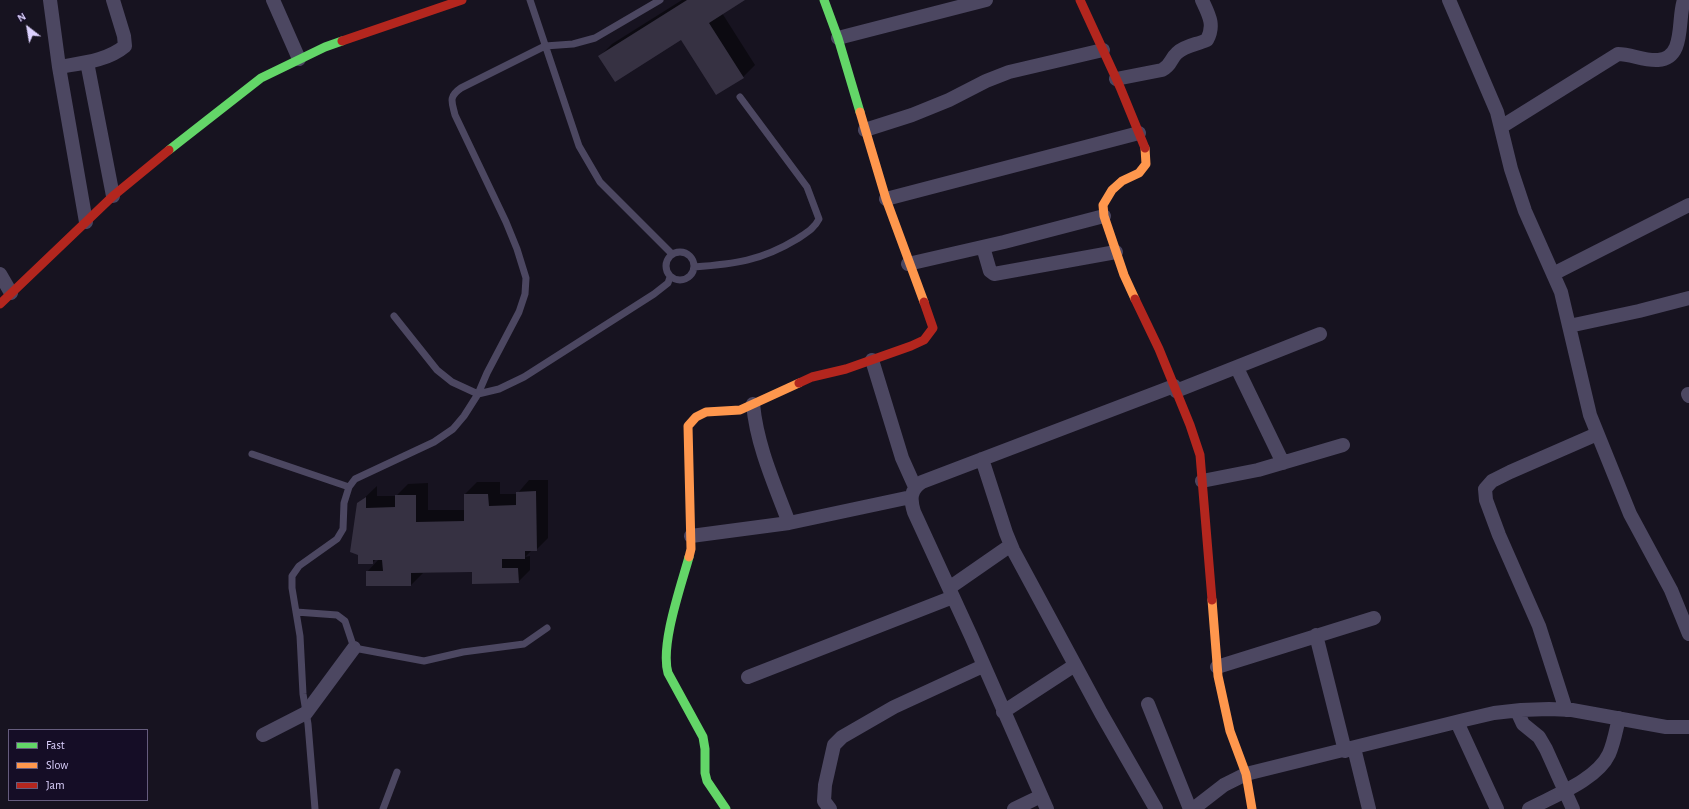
<!DOCTYPE html>
<html>
<head>
<meta charset="utf-8">
<style>
  body { margin:0 }
  #map { position:relative; width:1689px; height:809px; overflow:hidden; background:#171320; font-family:"Alegreya Sans",sans-serif }
  canvas { display:block }
  .legend { position:absolute; left:8px; top:729px; width:140px; height:72px; box-sizing:border-box; background:#150d26; border:1px solid #655c7d; margin:0; padding:5px 7px; list-style:none; font-size:12px; color:#ddd2ff }
  .legend li { display:flex; align-items:center; gap:8px; height:20px }
  .legend b { width:20px; border:1px solid #655c7d }
  .north { position:absolute; left:8px; top:8px; width:40px; height:40px; -webkit-text-stroke:3px #150d26; paint-order:stroke; rotate:329deg; font-size:11px; font-weight:700; line-height:16px; text-align:center; color:#ddd2ff }
  .north::after { content:''; display:block; margin:auto; width:14px; height:18px; background:#ddd2ff; clip-path:polygon(50% 0,100% 100%,50% 72%,0 100%) }
</style>
</head>
<body>
<div id="map">
<canvas width="1689" height="809"></canvas>
<ul class="legend">
<li><b style="height:5px;background:#63d668"></b>Fast</li>
<li><b style="height:5px;background:#ff974d"></b>Slow</li>
<li><b style="height:5px;background:#b3261e"></b>Jam</li>
</ul>
<div class="north">N</div>
</div>
<script>
const context = document.querySelector('canvas').getContext('2d');
context.lineJoin = 'round';
function paint(path, color) {
  context.fillStyle = color;
  context.fill(path, 'evenodd');
}
function trace(path, color, width, dash) {
  context.strokeStyle = color;
  context.lineWidth = width;
  context.lineCap = dash ? 'butt' : 'round';
  context.setLineDash(dash || []);
  context.stroke(path);
}
paint(new Path2D(`
  M682,0H743L722,13L755,65L743,77L717,94L681,39L600,56L612,44Z
  M529,480H548V538L536,550H532L525,557L530,556V570L518,582L473,571L423,573L411,585L367,572L379,559H376L372,563L358,504L377,486V496H396L408,484L428,483V510H465V494L477,482H500V494H517Z`), '#0007');
paint(new Path2D(`
  M687,0H745L709,23L744,78L716,95L681,40L615,82L598,56Z
  M536,491L537,551H525V559H502V568H518L519,583L472,584V572L411,573V586H366V571H383L382,560H373V564H358V555L350,552L357,503L366,497V508L395,507V495H416V522L464,521V494H488L489,506L516,505V492Z`), '#363142');
trace(new Path2D(`
  M530,0L579,146L600,182L672,254
  M666 266a14 14 0 1 1 28 0a14 14 0 1 1-28 0Z
  M694,267C734,264 761,261 797,239C806,233 814,229 819,219L807,187L740,97
  M394,316L437,370L452,382L478,394L499,389L524,377L654,294L668,283L670,277
  M252,454L349,487
  M296,612L337,615L345,621L354,648L424,661L463,652L524,644L547,628
  M315,809L308,724L303,694L300,636L292,588V576L299,566L337,539L343,529L344,503L349,487L355,479L434,442L453,429L464,416L478,394L487,373L519,312L525,294L526,278L517,249L506,222L455,115C452,102 448,97 461,88L545,46L573,44L595,38L660,0
  M383,809L397,772`), '#4c4761', 7);
trace(new Path2D(`
  M50,0L59,67L86,222
  M273,0L299,59
  M1449,0L1497,112L1511,169L1525,211L1561,292L1590,415L1630,514L1671,590L1689,634
  M838,38L986,0
  M87,62L113,196
  M59,67C82,63 107,61 125,46L124,36L113,0
  M1116,79L1162,70C1172,65 1170,59 1177,53C1186,45 1196,45 1207,40C1215,25 1209,15 1202,0
  M1501,127L1618,54C1631,54 1644,61 1658,60C1686,58 1677,19 1684,0
  M865,130L912,115L949,100L986,81L1009,72L1103,50
  M886,199L1139,133
  M983,247L990,271L994,274L1116,252
  M908,264L1004,242L1104,216
  M0,274L11,293
  M1553,274L1689,205
  M1569,326L1639,311L1689,298
  M872,360L902,458L915,487
  M1237,368L1283,463
  M1176,391L1320,334
  M1688,394L1689,396
  M753,404C757,446 774,483 789,523
  M982,459L1006,533L1013,550L1101,713L1156,809
  M1202,481L1258,470L1343,445
  M691,536L789,523L911,497
  M949,588L1011,545
  M1316,635L1345,751
  M1217,667L1374,618
  M748,677L953,597
  M1148,704L1190,809
  M1566,710L1539,626L1499,535L1486,500L1485,489L1492,481L1510,472L1597,434
  M1517,711L1523,724L1539,737L1546,749L1573,809
  M1003,712L1075,665
  M1457,722L1497,809
  M263,735L306,713L354,648
  M1354,748L1369,809
  M830,809L824,801L825,785L834,745L842,737L894,707L983,666
  M1014,809L1041,796
  M1047,809L971,636L914,512C910,499 910,490 922,482L1174,386
  M1193,809L1224,785L1246,774L1464,720L1494,713L1521,710L1549,709L1572,710L1666,727H1689
  M1529,809C1553,796 1597,780 1609,754C1614,743 1616,730 1619,718`), '#4c4761', 14);
trace(new Path2D(`
  M824,0L838,38L860,112
  M169,150L261,78L325,47L342,41
  M689,557C681,586 660,645 668,673L703,737L705,749V773L707,781L726,809`), '#63d668', 9);
trace(new Path2D(`
  M860,112L886,199L924,302
  M1135,299L1124,275L1104,216L1103,205L1112,190L1122,181L1139,173L1146,164L1145,148
  M689,557L691,549L688,426L696,417L706,412L740,410L799,383
  M1212,600L1218,676L1230,731L1246,774L1252,809`), '#ff974d', 9);
trace(new Path2D(`
  M1080,0L1120,87L1145,148
  M342,41L462,0
  M1135,299L1159,349L1190,425L1200,455L1212,600
  M0,304L113,196L169,150
  M799,383L812,377L846,369L911,346L924,340L933,328L924,302`), '#b3261e', 9);
</script>
</body>
</html>
